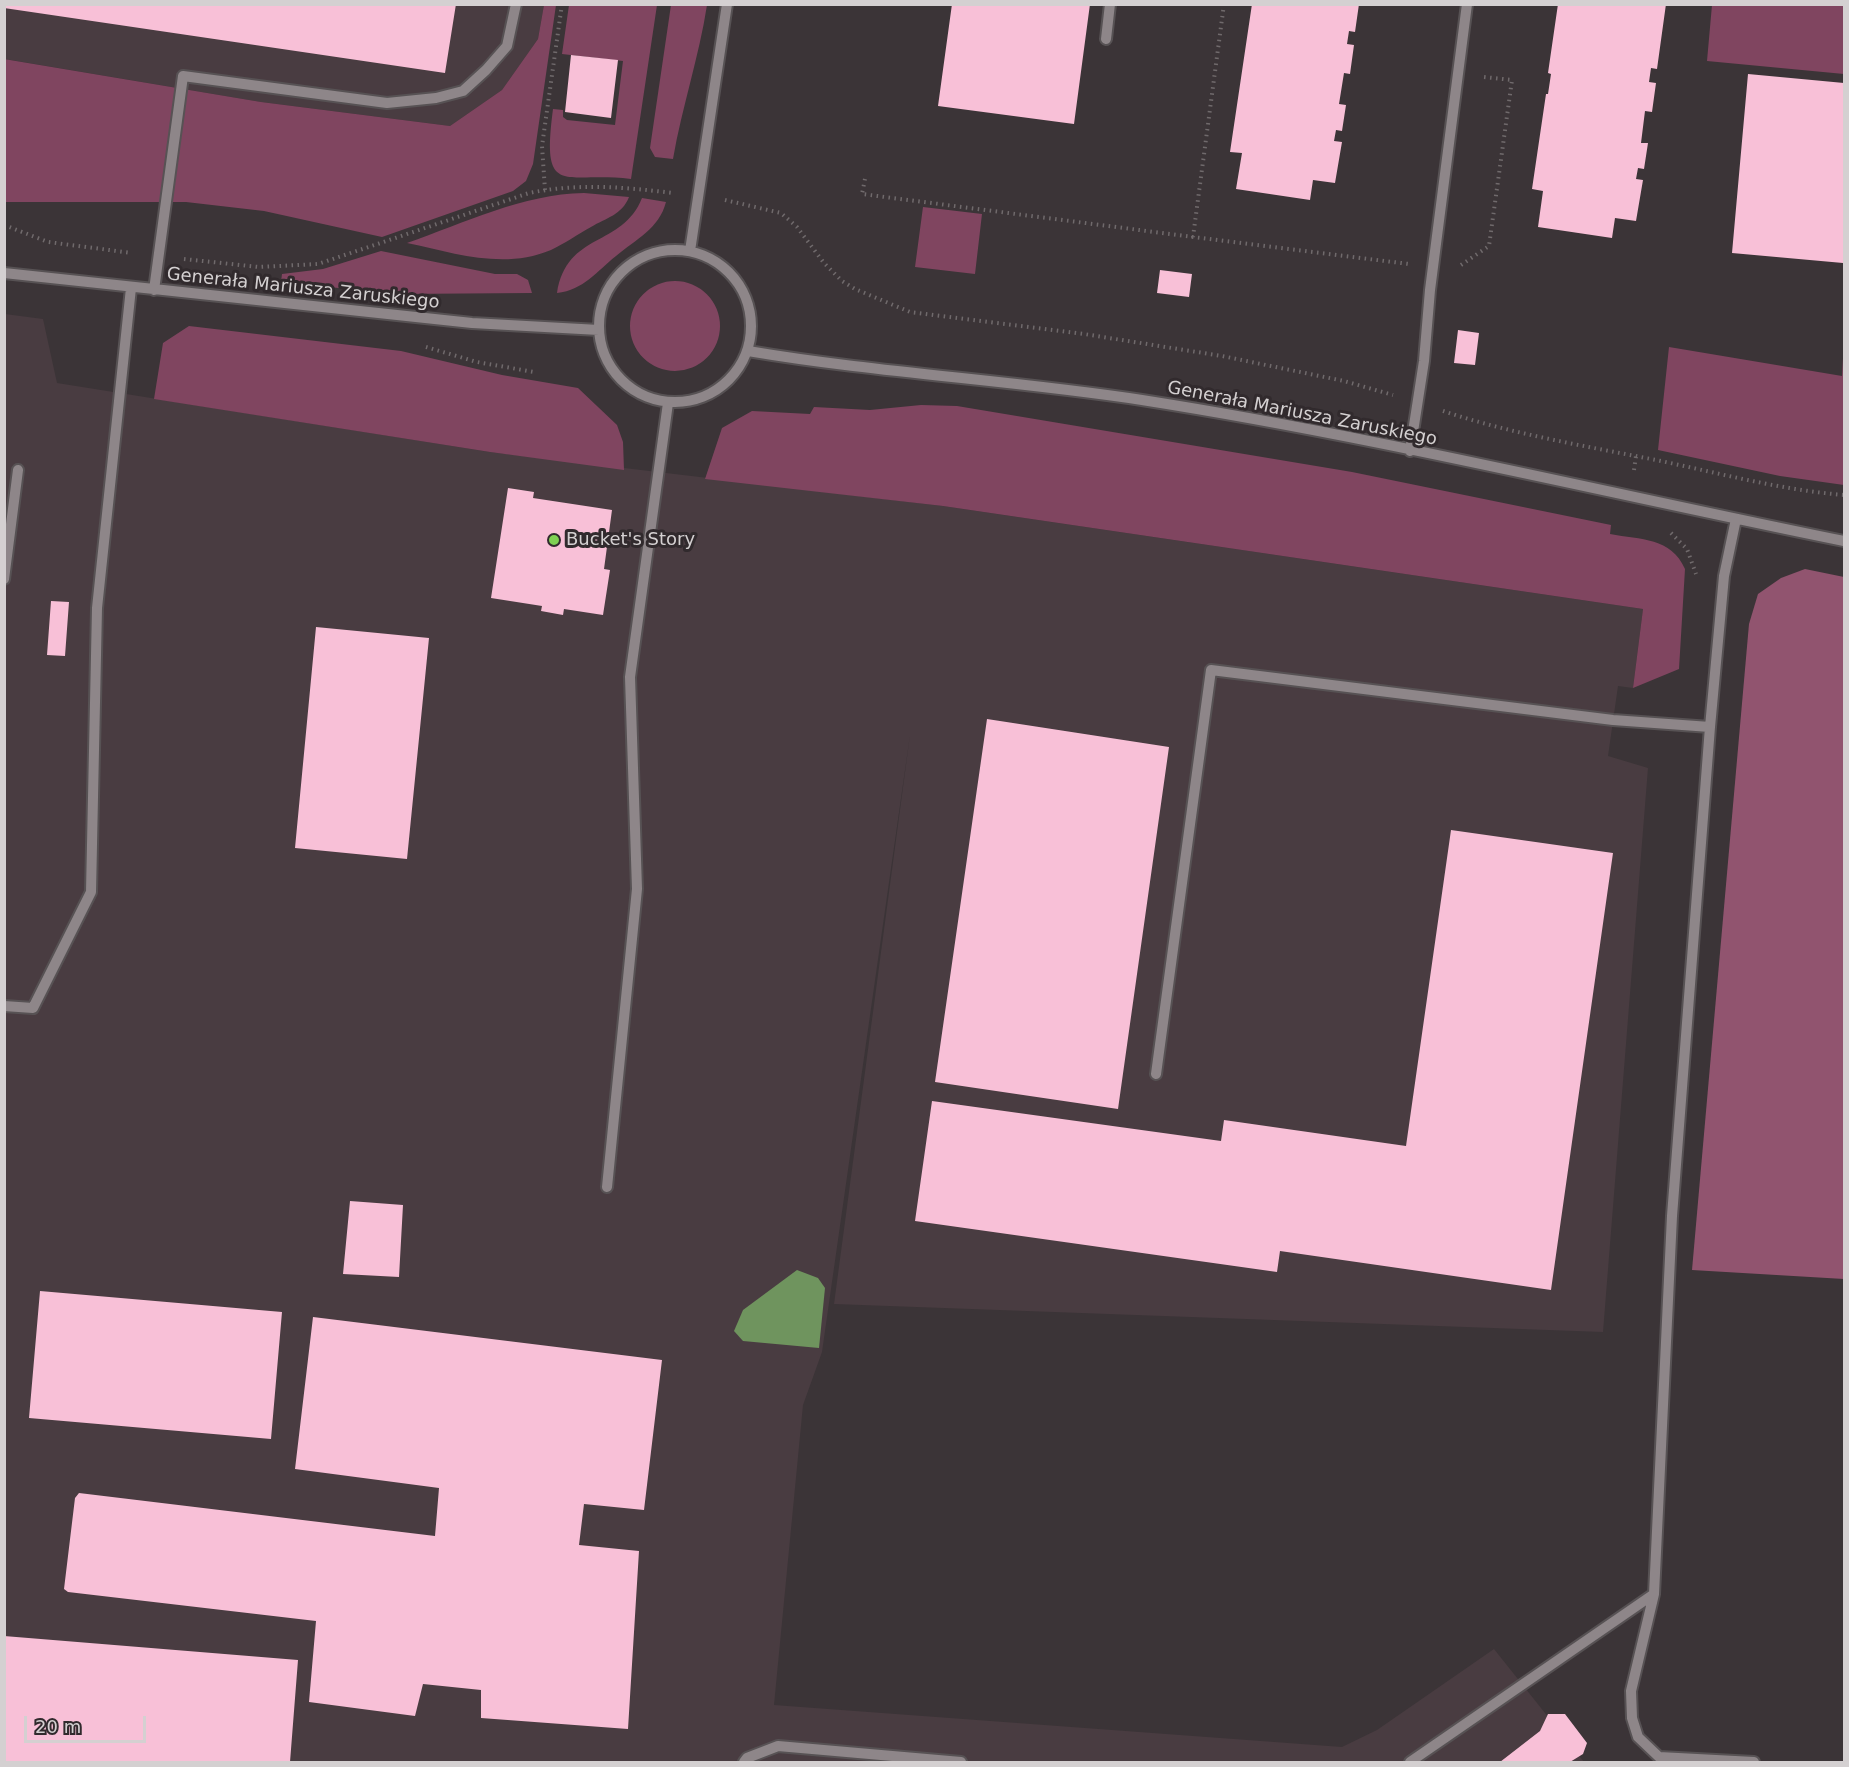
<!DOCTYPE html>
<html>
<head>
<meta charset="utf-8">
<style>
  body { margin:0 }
  #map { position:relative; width:1849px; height:1767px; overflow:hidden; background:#3b3437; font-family:"DejaVu Sans",sans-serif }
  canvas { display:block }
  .frame { position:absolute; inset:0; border:6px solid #d4d0d1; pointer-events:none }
  .scale { position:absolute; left:24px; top:1716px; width:122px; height:27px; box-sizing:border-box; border:3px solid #d4d0d1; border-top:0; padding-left:8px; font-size:18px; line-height:21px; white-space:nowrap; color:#d4d0d1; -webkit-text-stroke:4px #312a2d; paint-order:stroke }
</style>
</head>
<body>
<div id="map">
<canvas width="1849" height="1767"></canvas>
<div class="frame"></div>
<div class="scale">20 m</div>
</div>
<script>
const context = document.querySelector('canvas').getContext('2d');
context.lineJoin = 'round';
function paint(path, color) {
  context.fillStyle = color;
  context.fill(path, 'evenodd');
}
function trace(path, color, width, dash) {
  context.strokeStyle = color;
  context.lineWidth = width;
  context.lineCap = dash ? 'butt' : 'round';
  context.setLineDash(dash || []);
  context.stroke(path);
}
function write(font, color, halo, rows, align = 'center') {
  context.font = font + ' "DejaVu Sans",sans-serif';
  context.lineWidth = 6;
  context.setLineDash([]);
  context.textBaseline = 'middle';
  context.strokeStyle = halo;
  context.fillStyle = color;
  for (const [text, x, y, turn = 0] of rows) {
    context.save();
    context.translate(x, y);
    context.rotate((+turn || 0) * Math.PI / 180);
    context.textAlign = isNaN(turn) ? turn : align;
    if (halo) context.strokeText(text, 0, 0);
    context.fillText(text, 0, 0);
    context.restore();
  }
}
paint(new Path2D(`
  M4,5H544L538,39L502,90L450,126L261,102L5,59Z
  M5,314L43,319L57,383L490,452L943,506L1643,609L1633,688L1618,686L1608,756L1648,768L1603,1332L834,1304L910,735L822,1352L803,1405L774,1705L1342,1747L1377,1730L1494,1649L1584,1762H5Z`), '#493c41');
paint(new Path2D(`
  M544,5H556L533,164L526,181L513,191L382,237L264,211L186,202H5L4,59L261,102L450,126L502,90L538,39Z
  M569,5H657L631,179C564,171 541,200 553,109L563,110V117L567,120L615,125L623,61L562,54Z
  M671,5H707C699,57 682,107 673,159L655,157L650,148Z
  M1712,5H1844V74L1707,61Z
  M584,193L629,197C622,215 606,218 591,227C578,234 564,244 551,250C503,270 455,253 407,243C464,223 523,194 584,193Z
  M642,198L666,202C659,229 636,239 616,256C597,271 584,290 557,293C567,231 622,248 642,198Z
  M923,207L982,214L975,274L915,267Z
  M381,251L495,274H517L528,280L532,293L396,294L281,282L282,274L323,269Z
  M630 326a45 45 0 1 1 90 0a45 45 0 1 1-90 0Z
  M189,326L401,351L502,375L578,388L617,425L623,442L624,470L490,452L154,399L163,343Z
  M1844,340V485L1780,476L1658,450L1669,347L1842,376Z
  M921,405L957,406L1352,472L1611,525L1610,534C1641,540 1671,537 1685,569L1679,669L1633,688L1643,609L943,506L705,479L722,428L752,411L810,414L814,407L870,410Z`), '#804560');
paint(new Path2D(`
  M1805,569L1844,577V1279L1692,1270L1749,624L1758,594L1781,578Z`), '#91546f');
paint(new Path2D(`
  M797,1270L818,1278L825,1288L819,1348L743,1341L734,1331L743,1310Z`), '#6f945e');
paint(new Path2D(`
  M4,4H456L445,73L4,8Z
  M952,4H1090L1074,124L938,106Z
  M1252,4H1359L1355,32L1349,31L1347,44L1354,45L1350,74L1344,73L1339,104L1346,105L1342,131L1336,130L1334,141L1342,142L1335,183L1313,180L1310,200L1236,189L1242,153L1230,152Z
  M1558,4H1666L1657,69L1651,68L1649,82L1656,83L1652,112L1645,111L1641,143H1648L1644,169L1638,168L1636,179L1643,180L1636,221L1615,218L1612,238L1538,227L1543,191L1532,189L1546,94H1548L1551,74L1548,73Z
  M571,55L618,60L611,118L565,112Z
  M1748,74L1844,83L1843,263L1732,253Z
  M1160,270L1192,274L1189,297L1157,293Z
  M1458,330L1479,333L1475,365L1454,363Z
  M508,488L534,492L533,498L612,510L604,569L610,570L603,615L564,609L563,615L541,611L542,606L491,598Z
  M51,601L69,602L65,656L47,655Z
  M316,627L429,638L407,859L295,848Z
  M987,719L1169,747L1118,1109L935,1082Z
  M1451,830L1613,853L1551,1290L1280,1251L1277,1272L915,1221L932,1101L1221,1141L1224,1120L1406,1146Z
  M350,1201L403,1205L399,1277L343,1274Z
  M40,1291L282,1312L271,1439L29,1418Z
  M313,1317L662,1360L644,1510L584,1504L579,1545L639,1551L628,1729L481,1718V1690L423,1684L415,1716L309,1702L316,1621L68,1592L64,1589L75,1498L79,1493L435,1536L439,1488L295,1469Z
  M4,1636L298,1660L290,1762H4Z
  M1548,1714H1565L1587,1743L1583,1754L1570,1762H1500L1540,1731Z`), '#f8c0d7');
const minor = new Path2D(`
  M1106,39L1110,4
  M599 326a76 76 0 1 1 152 0a76 76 0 1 1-152 0Z
  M690,251L727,4
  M4,273L472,323L599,330
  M154,290L183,76L387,103L436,98L463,91L486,70L507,46L516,4
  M748,351C878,373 1011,380 1142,400C1378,437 1611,494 1844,541
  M1410,451L1424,361L1430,290L1467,4
  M1736,519L1724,576L1710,727L1672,1216L1654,1594L1631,1691L1632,1718L1638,1737L1659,1757L1754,1762
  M4,579L18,470
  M4,1006L33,1008L91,892L97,608L131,288
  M1156,1074L1211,670L1613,720L1710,727
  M607,1187L637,889L630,677L668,403
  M744,1762L747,1758L778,1746L961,1762
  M1410,1762L1654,1594`);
trace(minor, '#575254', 14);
trace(new Path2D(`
  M1224,4L1193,237L1409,264
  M865,179L862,194L1193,237
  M545,190L542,146L562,4
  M725,200L781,213L797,227L824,263L842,281L855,289L910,312L1084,334L1222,356L1344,381L1393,395
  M4,225L48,242L132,253
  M184,259L259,267L318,264L529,193C578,183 624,187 673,193
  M1461,265L1489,246L1512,80L1484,77
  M426,347L477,362L534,372
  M1443,411C1512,434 1585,446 1656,460C1719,473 1781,490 1844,495
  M1634,470L1636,456
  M1671,533L1687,549L1696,574`), '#706a6c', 4, [1.5, 4.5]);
trace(minor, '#8e8689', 10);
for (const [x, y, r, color] of [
  [554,540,6,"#7fd052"]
]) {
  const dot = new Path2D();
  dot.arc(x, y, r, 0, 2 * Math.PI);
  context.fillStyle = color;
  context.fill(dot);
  trace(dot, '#312a2d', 2);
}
write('18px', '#d4d0d1', '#312a2d', [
  ["Generała Mariusza Zaruskiego",303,289,6],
  ["Generała Mariusza Zaruskiego",1302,414,11]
]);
write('18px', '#d4d0d1', '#312a2d', [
  ["Bucket's Story",566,540]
], 'left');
</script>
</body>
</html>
